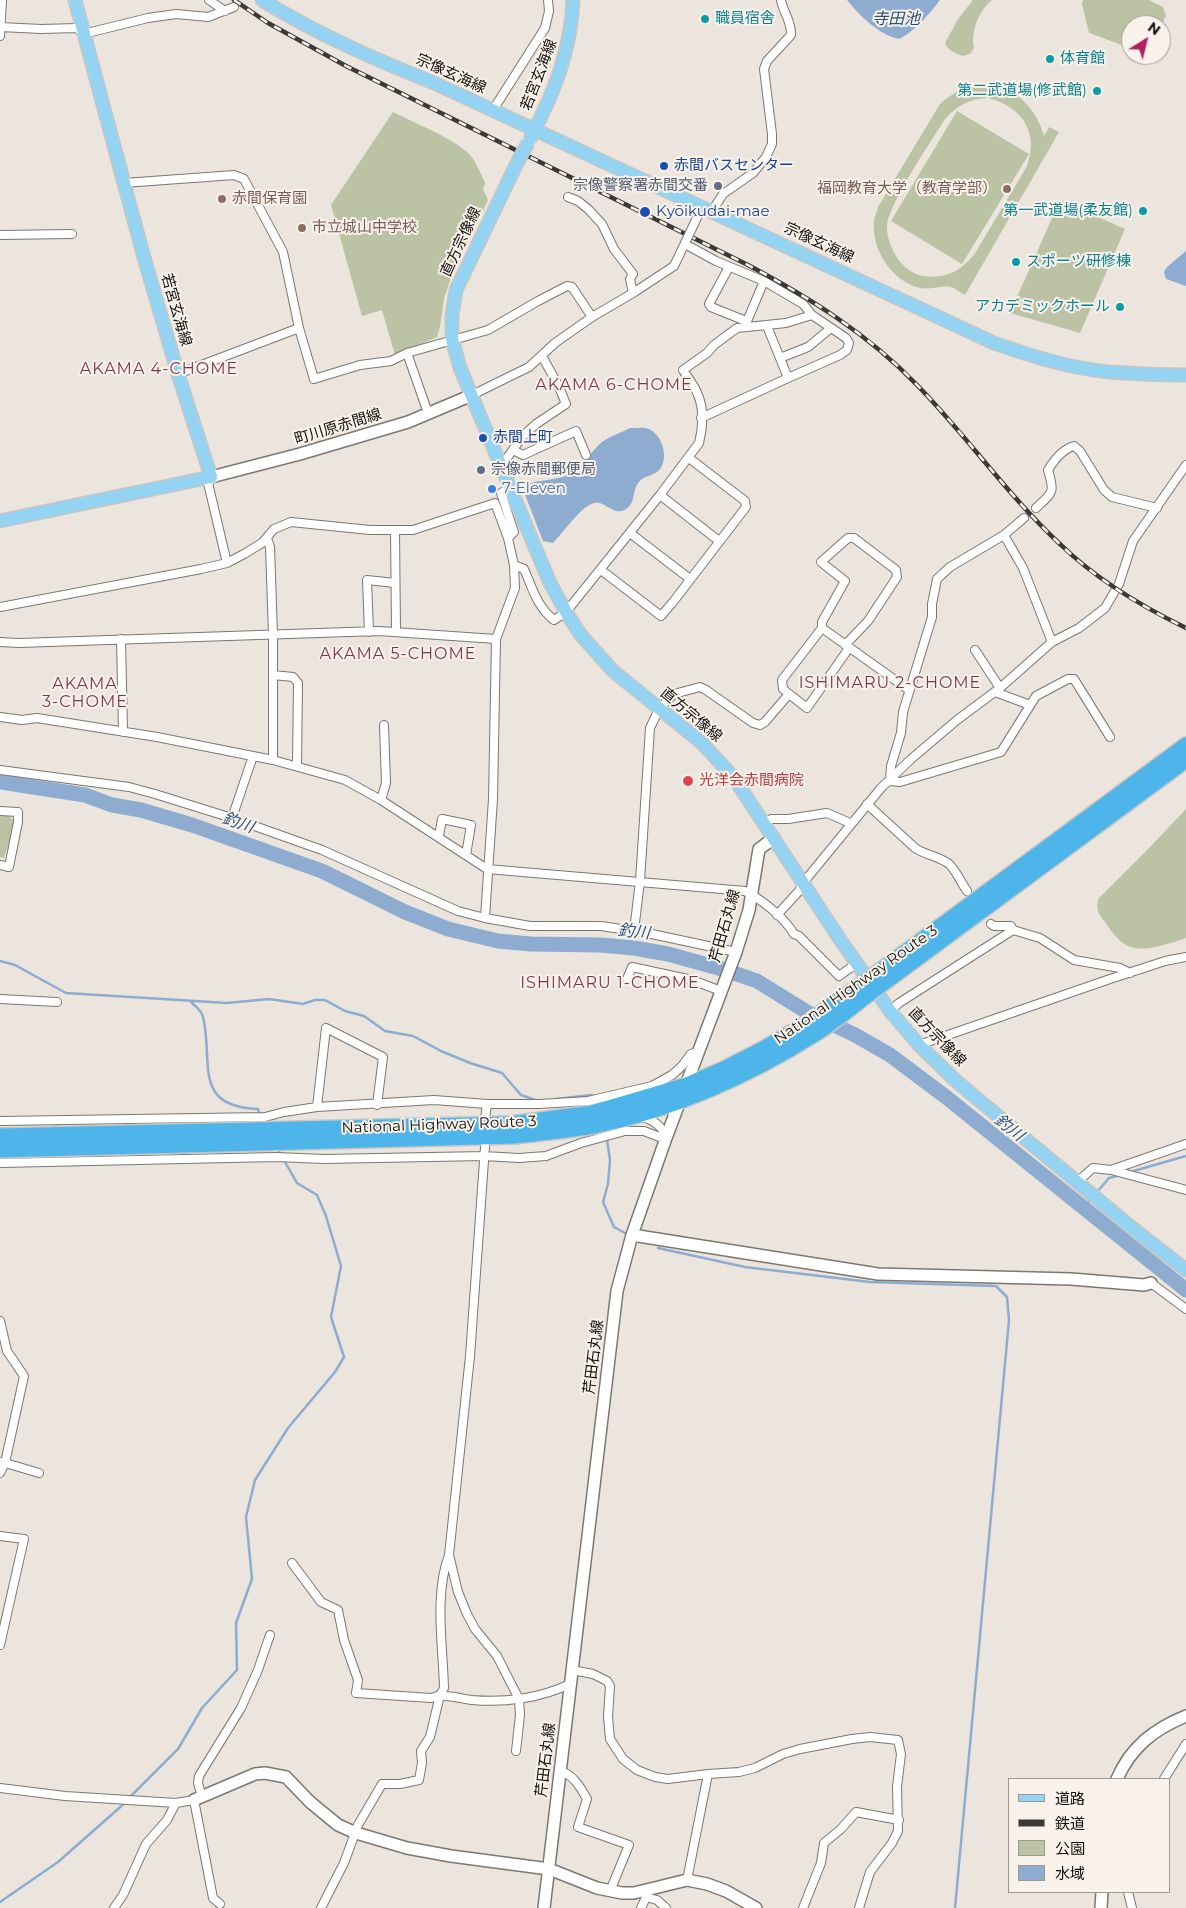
<!DOCTYPE html>
<html>
<head>
<meta charset="utf-8">
<style>
  body { margin:0 }
  #map { position:relative; width:1186px; height:1908px; overflow:hidden; background:#ebe5dd; font-family:Montserrat,"Noto Sans JP",sans-serif }
  canvas { display:block }
  .legend { position:absolute; left:1008px; top:1778px; width:162px; height:115px; box-sizing:border-box; background:#f8f2ea; border:1px solid #9c9892; margin:0; padding:6px 9px; list-style:none; font-size:15px; color:#13110e }
  .legend li { display:flex; align-items:center; gap:10px; height:25px }
  .legend b { width:25px; border:1px solid #9c9892 }
  .north { position:absolute; left:1121px; top:15px; width:50px; height:50px; box-sizing:border-box; background:#f8f2ea; border:1px solid #9c9892; border-radius:50%; rotate:36deg; font-size:14px; font-weight:700; line-height:20px; text-align:center; color:#13110e }
  .north::after { content:''; display:block; margin:auto; width:18px; height:22px; background:#af225e; clip-path:polygon(50% 0,100% 100%,50% 72%,0 100%) }
</style>
</head>
<body>
<div id="map">
<canvas width="1186" height="1908"></canvas>
<ul class="legend">
<li><b style="height:6px;background:#94d3f2"></b>道路</li>
<li><b style="height:6px;background:#3b3935"></b>鉄道</li>
<li><b style="height:14px;background:#bcc3a4"></b>公園</li>
<li><b style="height:14px;background:#8eacd0"></b>水域</li>
</ul>
<div class="north">N</div>
</div>
<script>
const context = document.querySelector('canvas').getContext('2d');
context.lineJoin = 'round';
function paint(path, color) {
  context.fillStyle = color;
  context.fill(path, 'evenodd');
}
function trace(path, color, width, dash) {
  context.strokeStyle = color;
  context.lineWidth = width;
  context.lineCap = dash ? 'butt' : 'round';
  context.setLineDash(dash || []);
  context.stroke(path);
}
function write(font, color, halo, rows, align = 'center') {
  context.font = font + ' Montserrat,"Noto Sans JP",sans-serif';
  context.lineWidth = 4;
  context.setLineDash([]);
  context.textBaseline = 'middle';
  context.strokeStyle = halo;
  context.fillStyle = color;
  for (const [text, x, y, turn = 0] of rows) {
    context.save();
    context.translate(x, y);
    context.rotate((+turn || 0) * Math.PI / 180);
    context.textAlign = isNaN(turn) ? turn : align;
    if (halo) context.strokeText(text, 0, 0);
    context.fillText(text, 0, 0);
    context.restore();
  }
}
paint(new Path2D(`
  M973,0H992C979,10 970,33 974,48L970,54L963,56C956,53 948,51 945,43L958,19Z
  M1083,0H1149L1163,7L1166,16L1161,25H1131L1130,48L1089,33L1082,4Z
  M986,85C1016,87 1036,108 1044,136L1049,127L1059,132L965,295C961,293 956,289 951,287C944,285 930,290 920,288C893,282 871,250 874,222C874,218 877,212 878,207L940,104C954,91 967,86 986,85ZM988,98C1022,107 1039,131 1027,166L974,255C958,272 948,279 923,276C912,274 902,266 896,256C891,248 887,237 887,227C888,204 931,142 945,119C958,105 969,99 988,98Z
  M957,111L1029,154L962,264L891,221Z
  M393,112C414,123 456,139 471,156C477,164 481,174 485,183L483,189L488,200L452,274L444,299L440,327L437,337L395,355L382,310L362,316L331,205Z
  M1060,200L1125,229L1080,333L1010,313Z
  M1186,809V938C1177,941 1169,944 1160,946C1131,953 1121,946 1105,922C1098,914 1095,908 1099,898L1152,845Z
  M0,814L9,815L15,823L4,858L0,857Z`), '#bcc3a4');
paint(new Path2D(`
  M847,0H940C931,12 913,33 899,39C879,35 859,15 847,0Z
  M1186,251V286L1166,279L1164,272L1167,267Z
  M630,428C636,428 644,427 649,429C662,435 669,457 660,469C655,476 643,475 638,483C632,492 636,502 626,509C614,517 605,500 594,503C582,505 562,534 553,543L543,541L524,492V486C539,478 558,482 573,472C585,465 591,451 602,442C610,436 621,433 630,428Z`), '#8eacd0');
trace(new Path2D(`
  M0,961L15,965L66,993L227,1003L269,999L303,1004L315,1000H325L345,1011L364,1016L385,1031L413,1036L441,1051L470,1063L502,1073L521,1095L538,1101
  M191,1002C195,1006 202,1011 203,1017C214,1060 191,1107 258,1109L263,1124
  M556,1099L591,1095L595,1096
  M607,1140L610,1160L608,1184L603,1202L614,1227L627,1234
  M1130,1172L1186,1156
  M1097,1192L1109,1178L1120,1175
  M1083,1208L1092,1198
  M658,1248L745,1267L870,1282L996,1286L1007,1297L1009,1320L955,1908
  M129,1798L178,1749L202,1708L237,1670L236,1623L252,1579L246,1517L255,1480L288,1428L335,1372L344,1357L331,1317L341,1266L326,1216L317,1195L297,1183L277,1148
  M0,1902L58,1862L126,1802`), '#8eacd0', 2.5);
trace(new Path2D(`
  M0,782L85,795L112,805L141,810L192,825L322,871L405,912L448,929L498,941L531,944L600,945L634,948L668,954L722,969L757,981L807,1012L855,1035L890,1055L946,1097L1186,1290`), '#8eacd0', 15);
trace(new Path2D(`
  M234,7L239,0
  M1024,518L1036,508
  M967,891L991,924
  M56,1162V1120`), '#cbc5be', 8, [8, 4]);
const street = new Path2D(`
  M209,0L225,11
  M0,27L41,29L77,28L83,34L148,18L176,14L208,17L234,7
  M0,36L2,0
  M493,110L545,28L549,11L548,0
  M124,183L234,175L244,179L283,252L299,328L314,379L360,365L391,361L407,353L488,330L538,301L567,286L572,287L592,317
  M568,197L578,201L588,209L602,224L614,249L633,274L630,279L633,293
  M712,211L723,194L753,173L766,157L772,144V134L764,69L767,61L791,35C792,22 783,12 781,0
  M694,224L702,207
  M0,235L72,234
  M685,244L716,261L764,281L803,304L812,315L846,338L849,343L847,350L840,355L788,378
  M729,267L709,304L711,307L746,321
  M745,326L764,281
  M407,353L428,413
  M780,358L808,347L831,328
  M178,374L299,328
  M472,395L529,367L555,343L592,317L633,293L674,266L686,241
  M701,418L788,378L767,326
  M513,450L523,455L576,431L586,455
  M502,465L522,437L536,424L566,404L559,387L542,356
  M211,477L208,483L227,563
  M660,495L719,541
  M1036,508C1053,492 1055,493 1048,470C1054,460 1063,449 1074,446L1080,451L1104,490L1112,497L1157,508
  M395,531L396,631
  M630,533L690,579
  M1004,535L1023,568L1052,642
  M267,538L270,547L273,635V760
  M508,538L514,532L501,493L511,487
  M514,565L524,569C532,587 537,607 554,620L566,612L660,495L699,443C703,428 704,409 698,395C695,386 688,378 683,370L707,353L714,345L737,328L786,323L812,315
  M601,570L661,616L673,602L746,507L745,501L689,458
  M0,607L201,569L227,563L244,554L262,543L274,529L291,522L370,530H413L495,503L508,538L514,565L515,588L496,639L493,799L485,918
  M822,628L909,690
  M369,632L367,580L395,583
  M121,639L123,732
  M0,642L19,643L379,631L496,639
  M975,650L1000,688
  M273,675L293,677L298,683L297,766
  M995,692L1030,705
  M789,694L783,689L782,680L822,628V622L845,581L821,562L848,538H854L896,570L897,577L868,621L845,645
  M0,717L22,720L37,718L157,737L273,760L345,780L381,800L487,869L745,891C762,900 784,917 794,934L799,936L839,976L857,963
  M0,770L129,787L155,794L232,818L322,850L458,911L485,918L530,926H601L647,933L736,952
  M890,781L891,766L901,733L903,712L932,617V604L937,579L950,567L1004,535L1024,518
  M890,781L900,782L1001,752L1036,696L1068,679H1074L1110,737
  M381,800L386,783L384,725
  M867,804L915,848C925,855 939,856 949,864C956,870 961,883 967,891
  M0,811L18,812V822L9,867L0,865
  M232,818L253,756
  M764,824L771,819H788L827,813L850,823
  M439,836L442,819L471,825L466,855
  M777,915L799,891L803,883L881,788L910,760L957,720L1000,688L1052,642L1079,628L1105,608L1119,584L1133,541L1186,465
  M991,924L994,926H1011L1013,930
  M634,931L640,881L650,728L659,709L674,694L700,687L706,690L753,723L760,725L765,722L789,694L807,708L849,648
  M627,979L632,967L692,980L721,991
  M0,999L57,1002
  M890,1011L899,1003L1013,930L1040,938L1074,960L1120,968L1130,973
  M919,1045L1110,979L1165,961L1186,957
  M317,1107L326,1028L383,1057L377,1105
  M485,1119L487,1104
  M0,1121L265,1117L284,1112L317,1107L434,1100L487,1104H539L588,1101L652,1086L672,1075L682,1066L691,1054L699,1052
  M0,1163L276,1157L324,1159L484,1156L519,1158L546,1156L581,1143L625,1131H644L662,1138H666C664,1127 651,1118 640,1117
  M1111,1170L1186,1144
  M1077,1182L1093,1168L1111,1170L1186,1190
  M1151,1283L1186,1309
  M0,1321L7,1351L24,1376L5,1463L0,1473
  M2,1462L39,1473
  M0,1536L24,1539L0,1645
  M449,1555L458,1592L467,1614L475,1629L497,1656L519,1699L520,1715L516,1751
  M292,1563L321,1602L338,1610L344,1640L358,1680L356,1693L431,1698C445,1693 457,1698 472,1700C505,1703 541,1698 570,1684
  M572,1670L593,1674L607,1681L610,1686L608,1717L610,1739L623,1759L637,1770L655,1777L668,1779L708,1774L739,1772L755,1768L783,1754L800,1749L852,1739L870,1737L898,1740L901,1754L897,1787L898,1831L892,1843L870,1872L859,1908
  M560,1771C573,1774 581,1788 587,1799L578,1827L629,1845L610,1891
  M1164,1779L1186,1744
  M0,1788L65,1796L176,1803L194,1800L213,1898L220,1904
  M202,1797L198,1783L199,1776L241,1708L258,1670L270,1635
  M687,1880L708,1774
  M1128,1892L1132,1908
  M646,1897L657,1900L666,1908
  M114,1908L123,1895L146,1844L167,1820L176,1803
  M321,1908L344,1863L358,1825L382,1784H400L419,1780L422,1763L421,1751L430,1737L440,1695L444,1688C443,1647 434,1594 449,1555L470,1356L485,1147
  M641,1908L648,1893
  M803,1908L821,1863L824,1843L841,1829L856,1812L899,1820`);
const secondary = new Path2D(`
  M211,477L300,454L408,422L472,395
  M632,1235L878,1274L1071,1279L1144,1285L1151,1283
  M1117,1779C1131,1747 1154,1729 1186,1716
  M194,1800L255,1774L265,1773L286,1777L310,1802L338,1825L356,1833L407,1848L451,1856L549,1869L597,1888L622,1893H634L687,1880L707,1884L726,1891L756,1908
  M544,1908L617,1291L632,1235L666,1138L736,952L749,910L759,849L774,838
  M1101,1908L1102,1892`);
const primary = new Path2D(`
  M262,0C317,34 374,59 434,83L994,343C1031,356 1069,368 1109,372C1135,374 1160,375 1186,375
  M531,137C554,93 571,50 573,0
  M518,161L456,290L452,315V339L460,368L550,583L566,612L580,634L613,671L702,743L734,778L839,938L890,1011L919,1045L956,1081L1131,1227L1186,1270
  M0,521L211,477L178,374L143,254L75,0`);
const highway = new Path2D(`
  M873,976L1186,745
  M881,985L1186,760
  M0,1136L511,1124L592,1113L687,1085L724,1069L765,1048L804,1025L863,983
  M0,1150L515,1136C541,1133 568,1131 594,1126C671,1110 749,1076 815,1034C834,1022 852,1007 870,993`);
trace(street, '#7c7770', 10);
trace(secondary, '#7c7770', 14);
trace(primary, '#c6c6c5', 15);
trace(highway, '#c6c6c5', 18);
trace(street, '#fff', 8);
trace(secondary, '#fff', 11);
trace(primary, '#94d3f2', 12);
trace(highway, '#4db5ea', 15);
const rail = new Path2D(`
  M234,0L268,23L346,66L748,265C810,298 868,334 917,385C967,436 1008,496 1061,545C1097,580 1141,606 1186,628`);
trace(rail, '#3b3935', 4.5);
trace(rail, '#f8f2ea', 2.5, [8]);
const streetBridge = new Path2D(`
  M686,241L694,224`);
const primaryBridge = new Path2D(`
  M518,161L528,143`);
const highwayBridge = new Path2D(`
  M863,983L873,976
  M870,993L881,985`);
trace(streetBridge, '#7c7770', 10, []);
trace(primaryBridge, '#c6c6c5', 15, []);
trace(highwayBridge, '#c6c6c5', 18, []);
trace(streetBridge, '#fff', 8);
trace(primaryBridge, '#94d3f2', 12);
trace(highwayBridge, '#4db5ea', 15);
for (const [x, y, r, color] of [
  [705,19,5,"#0f9aa8"],
  [1050,59,5,"#0f9aa8"],
  [1097,91,5,"#0f9aa8"],
  [664,166,5,"#1a4fb4"],
  [718,186,5,"#5c6f8a"],
  [1007,189,5,"#8d6e63"],
  [222,199,5,"#8d6e63"],
  [1143,211,5,"#0f9aa8"],
  [645,212,6,"#1a4fb4"],
  [302,228,5,"#8d6e63"],
  [1016,262,5,"#0f9aa8"],
  [1120,307,5,"#0f9aa8"],
  [483,438,5,"#1a4fb4"],
  [481,470,5,"#5c6f8a"],
  [492,489,5,"#3f7fe0"],
  [688,781,6,"#e0444e"]
]) {
  const dot = new Path2D();
  dot.arc(x, y, r, 0, 2 * Math.PI);
  context.fillStyle = color;
  context.fill(dot);
  trace(dot, '#f8f2ea', 2);
}
write('15px', '#0d838f', '#f8f2ea', [
  ["職員宿舎",715,19],
  ["体育館",1060,59],
  ["第二武道場(修武館)",1087,91,"right"],
  ["第一武道場(柔友館)",1133,211,"right"],
  ["スポーツ研修棟",1026,262],
  ["アカデミックホール",1110,307,"right"]
], 'left');
write('15px', '#13110e', '#f8f2ea', [
  ["宗像玄海線",451,74,24],
  ["若宮玄海線",539,75,-69],
  ["直方宗像線",461,242,-65],
  ["宗像玄海線",819,243,25],
  ["若宮玄海線",176,310,74],
  ["町川原赤間線",338,427,-17],
  ["直方宗像線",691,715,40],
  ["芹田石丸線",725,926,-74],
  ["National Highway Route 3",856,985,-35],
  ["直方宗像線",937,1037,46],
  ["National Highway Route 3",439,1125,-2],
  ["芹田石丸線",594,1357,-83],
  ["芹田石丸線",546,1760,-83]
]);
write('15px', '#164399', '#f8f2ea', [
  ["赤間バスセンター",674,166],
  ["Kyōikudai-mae",656,212],
  ["赤間上町",493,438]
], 'left');
write('15px', '#4e5e75', '#f8f2ea', [
  ["宗像警察署赤間交番",708,186],
  ["宗像赤間郵便局",491,470,"left"]
], 'right');
write('15px', '#785e54', '#f8f2ea', [
  ["福岡教育大学（教育学部）",997,189,"right"],
  ["赤間保育園",232,199],
  ["市立城山中学校",312,228]
], 'left');
write('15px', '#366cbe', '#f8f2ea', [
  ["7-Eleven",502,489]
], 'left');
write('15px', '#be3a42', '#f8f2ea', [
  ["光洋会赤間病院",699,781]
], 'left');
write('italic 16px', '#275281', '#f8f2ea', [
  ["寺田池",896,19],
  ["釣川",238,823,19],
  ["釣川",634,932,6],
  ["釣川",1009,1128,38]
]);
context.letterSpacing = '1px';
write('16px', '#7b364d', '#f8f2ea', [
  ["AKAMA 4-CHOME",159,369],
  ["AKAMA 6-CHOME",614,385],
  ["AKAMA 5-CHOME",398,654],
  ["ISHIMARU 2-CHOME",890,683],
  ["AKAMA",85,684],
  ["3-CHOME",85,702],
  ["ISHIMARU 1-CHOME",610,983]
]);
context.letterSpacing = '0px';
</script>
</body>
</html>
